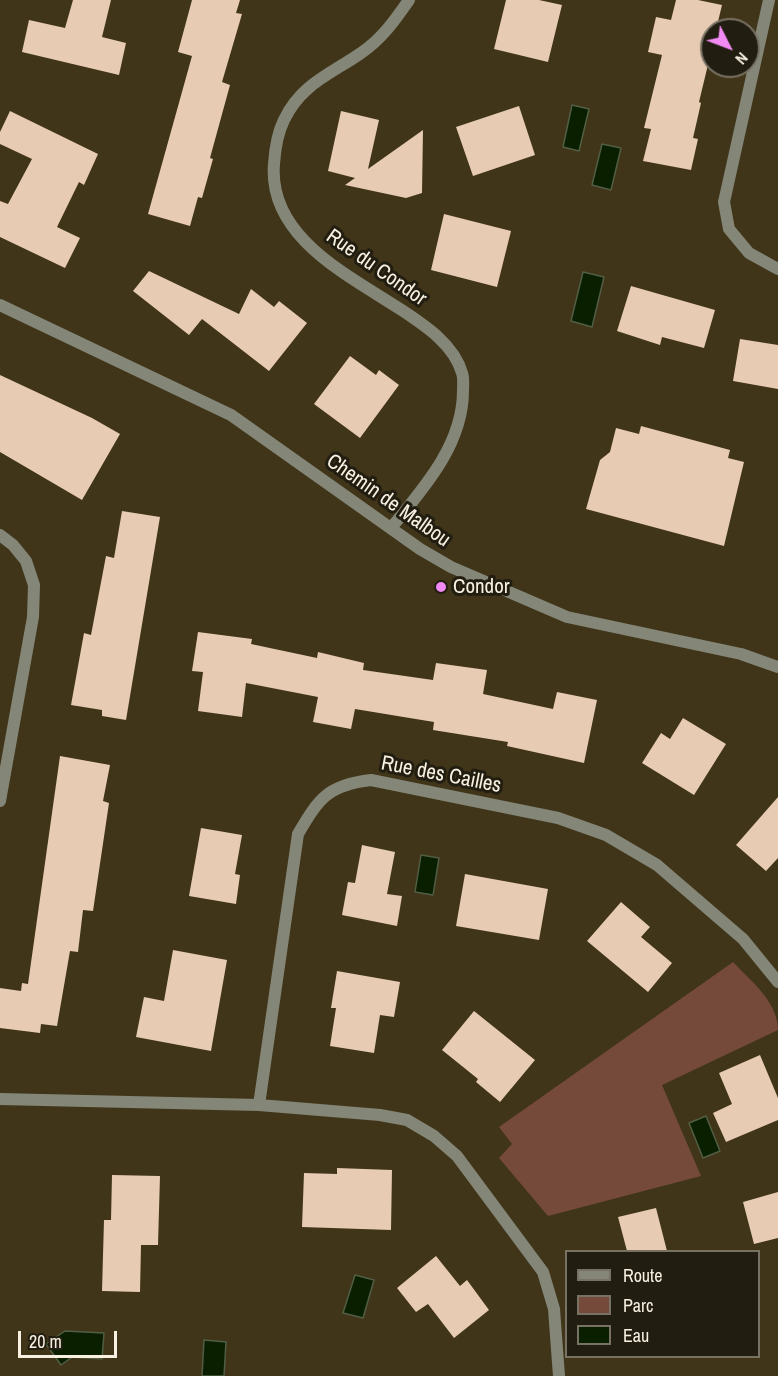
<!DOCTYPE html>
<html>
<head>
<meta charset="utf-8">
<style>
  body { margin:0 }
  #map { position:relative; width:778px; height:1376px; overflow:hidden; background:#403519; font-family:"Archivo Narrow",sans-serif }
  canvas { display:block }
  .legend { position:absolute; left:565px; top:1250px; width:195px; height:108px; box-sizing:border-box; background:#221d11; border:2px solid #787264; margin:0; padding:8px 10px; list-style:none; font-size:18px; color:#f8f1e1 }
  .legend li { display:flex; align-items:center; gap:12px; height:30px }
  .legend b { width:30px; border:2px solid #787264 }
  .north { position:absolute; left:700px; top:18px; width:60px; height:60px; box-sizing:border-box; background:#221d11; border:2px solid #787264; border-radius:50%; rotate:132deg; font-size:16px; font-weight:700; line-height:24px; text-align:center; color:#f8f1e1 }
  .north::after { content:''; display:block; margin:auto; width:21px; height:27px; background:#f28af3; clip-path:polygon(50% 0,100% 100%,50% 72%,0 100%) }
  .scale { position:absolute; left:18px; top:1331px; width:99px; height:27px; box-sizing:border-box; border:3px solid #f8f1e1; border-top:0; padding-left:8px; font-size:18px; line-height:21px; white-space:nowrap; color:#f8f1e1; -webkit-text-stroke:4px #221d11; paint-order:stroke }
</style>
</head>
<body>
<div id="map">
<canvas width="778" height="1376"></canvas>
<ul class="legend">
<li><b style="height:8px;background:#848678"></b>Route</li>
<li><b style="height:16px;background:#754a3b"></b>Parc</li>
<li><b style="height:16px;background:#0a1f00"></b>Eau</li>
</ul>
<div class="north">N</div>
<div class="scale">20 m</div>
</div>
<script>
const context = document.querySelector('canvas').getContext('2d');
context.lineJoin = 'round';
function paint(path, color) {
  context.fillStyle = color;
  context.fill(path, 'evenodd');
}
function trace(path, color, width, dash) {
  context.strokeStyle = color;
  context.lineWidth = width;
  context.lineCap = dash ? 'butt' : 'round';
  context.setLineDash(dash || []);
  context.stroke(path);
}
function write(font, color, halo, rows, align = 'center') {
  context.font = font + ' "Archivo Narrow",sans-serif';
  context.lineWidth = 6;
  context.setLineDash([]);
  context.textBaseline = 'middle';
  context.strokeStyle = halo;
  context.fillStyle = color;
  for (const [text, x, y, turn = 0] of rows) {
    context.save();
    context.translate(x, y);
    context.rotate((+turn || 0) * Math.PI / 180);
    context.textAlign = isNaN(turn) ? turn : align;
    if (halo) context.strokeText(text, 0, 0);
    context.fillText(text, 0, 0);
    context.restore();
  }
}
paint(new Path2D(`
  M733,962C751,981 778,1002 778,1030L662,1085L701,1176L548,1216L499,1158L512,1144L499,1127Z`), '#754a3b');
const water = new Path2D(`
  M572,105L589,109L579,151L563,147Z
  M602,144L621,148L611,190L592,185Z
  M583,272L604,277L592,327L571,321Z
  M421,855L439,858L433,895L415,892Z
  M706,1116L720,1151L703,1158L689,1123Z
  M355,1275L374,1280L363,1318L343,1313Z
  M65,1331L104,1333L102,1359L72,1357L61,1365L46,1344Z
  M204,1340L226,1342L224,1376H202Z`);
paint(water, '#0a1f00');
trace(water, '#515e44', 1.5);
paint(new Path2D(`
  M73,0H111L102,37L126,43L119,75L22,52L29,20L65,28Z
  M192,0H240L236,13L242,14L222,82L230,85L210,158L213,159L202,198L198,197L190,226L148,214L192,56L178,52Z
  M506,0H539L562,5L548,62L494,49Z
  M676,0H698L722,5L716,30H712V48L699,102L701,103L693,138L698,139L691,170L643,161L651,129L644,128L662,55L648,52L656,17L671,20Z
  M519,106L535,155L473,176L456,127Z
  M10,111L98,154L84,185L79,182L57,227L80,238L65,268L0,237V201L8,204L32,159L0,144V132Z
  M341,111L379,120L368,169L423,130L422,193L406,198L345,185L355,178L328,171Z
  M444,214L511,231L497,287L431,270Z
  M149,271L239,314L251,289L274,307L279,301L307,323L269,371L202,319L189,335L133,291Z
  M631,286L715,310L704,348L662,337L660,345L617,331Z
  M740,339L778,345V389L733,381Z
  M350,356L376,375L379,370L399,385L360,438L314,404Z
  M0,375L92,418L120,434L82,500L0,452Z
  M641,426L730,450L728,458L744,462L724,546L586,509L600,460L610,452L616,428L639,434Z
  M122,511L160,517L126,720L102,716V710L71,705L84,633L91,635L106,556L114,558Z
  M198,632L252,639L251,644L317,658L318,652L364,663L363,670L433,680L436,663L487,670L483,694L553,709L557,692L597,700L584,763L507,746L508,742L433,730L434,722L355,709L351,729L313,722L318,697L246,683L242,717L198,711L203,672L192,671Z
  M683,718L726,744L694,795L642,763L661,733L670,739Z
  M60,756L110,765L103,801L109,803L93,911L83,910L78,952L70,951L57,1026L41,1024L40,1033L0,1028V988L21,991L22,983L28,984Z
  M778,797V858L766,871L736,845Z
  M201,828L242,835L235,874L240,875L236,904L189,896Z
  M362,845L395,852L387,894L402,896L397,926L342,915L348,882L355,883Z
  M465,874L548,889L539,940L456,926Z
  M621,902L650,927L641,937L672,963L648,992L587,941Z
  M173,950L227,960L211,1051L136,1037L144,997L164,1001Z
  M337,971L400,982L394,1017L380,1015L374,1053L330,1046L336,1008H331Z
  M474,1011L535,1060L500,1102L476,1082L478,1079L442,1050Z
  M760,1055L778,1098V1120L726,1142L713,1113L732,1104L719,1073Z
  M337,1168L392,1170L391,1230L302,1227L304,1173L337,1174Z
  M112,1175L160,1176L158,1245H141L140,1292L102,1291L104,1220H111Z
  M778,1192V1238L754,1244L743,1202Z
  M656,1208L667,1251H627L618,1217Z
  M436,1256L460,1286L467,1280L489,1310L454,1338L428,1304L416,1312L397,1288Z`), '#e7cbb2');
trace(new Path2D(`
  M769,0L724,202L729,229L749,253L778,269
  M0,305L231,415L420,549L451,567L567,617L741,654L778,667
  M391,528C423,489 463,445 463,391C463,385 464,378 462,373C454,344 424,325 400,309C348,275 268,237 274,164C275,149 277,134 284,120C301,84 331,74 361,53C382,39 395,20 409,0
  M0,535L13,545L26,561L34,585L33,617L0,801
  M0,1099L259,1105L380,1115L407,1120L434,1136L457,1156L543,1272L554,1309L559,1376
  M259,1105L298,834C319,798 328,785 371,780L558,818L606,835L657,865L743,939L778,982`), '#848678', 12);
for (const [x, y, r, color] of [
  [441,587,6,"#f28af3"]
]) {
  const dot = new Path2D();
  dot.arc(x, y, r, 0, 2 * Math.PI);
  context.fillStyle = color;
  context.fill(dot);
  trace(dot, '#221d11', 2);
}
write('21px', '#f8f1e1', '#221d11', [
  ["Rue du Condor",376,268,35],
  ["Chemin de Malbou",388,501,35],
  ["Rue des Cailles",441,775,11]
]);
write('21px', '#f8f1e1', '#221d11', [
  ["Condor",453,587]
], 'left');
</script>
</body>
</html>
